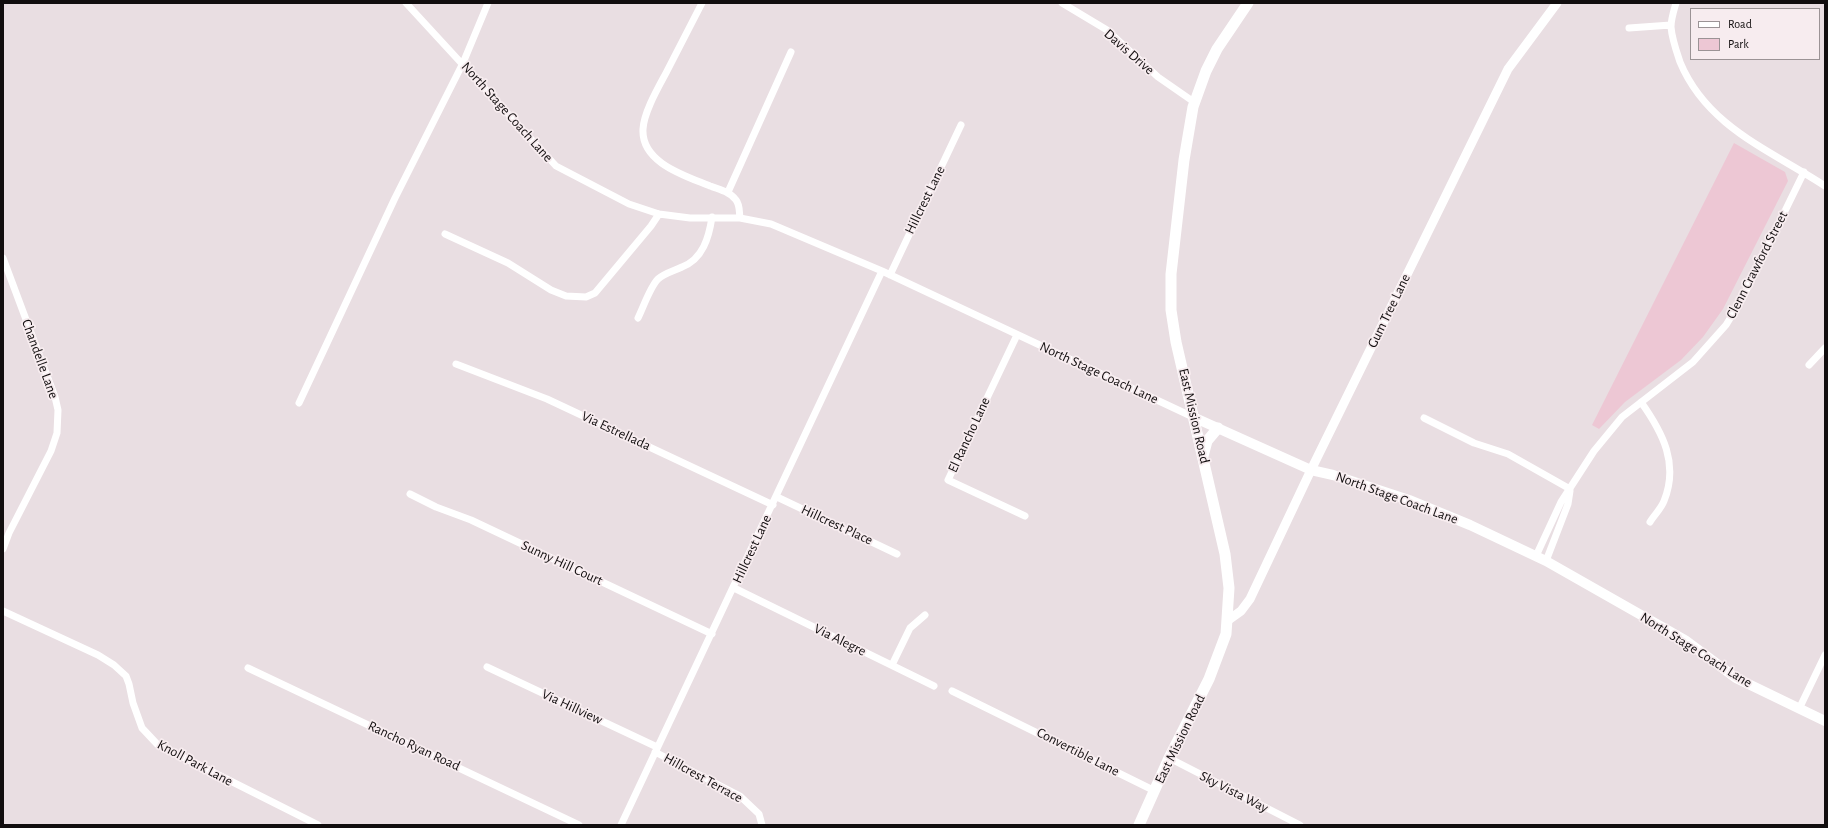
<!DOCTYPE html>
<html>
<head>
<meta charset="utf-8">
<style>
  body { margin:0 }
  #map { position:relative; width:1828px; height:828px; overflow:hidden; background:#e9dee2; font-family:"Alegreya Sans",sans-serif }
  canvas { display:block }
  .frame { position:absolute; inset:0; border:4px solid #110d0e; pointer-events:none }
  .legend { position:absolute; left:1690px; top:8px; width:130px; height:52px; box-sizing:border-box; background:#f7ecef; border:1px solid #9b9395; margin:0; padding:5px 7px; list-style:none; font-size:12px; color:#110d0e }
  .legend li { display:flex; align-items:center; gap:8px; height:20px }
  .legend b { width:20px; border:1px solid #9b9395 }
</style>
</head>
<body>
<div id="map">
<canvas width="1828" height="828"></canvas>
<div class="frame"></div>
<ul class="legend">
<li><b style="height:5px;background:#fff"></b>Road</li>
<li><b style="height:11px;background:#edc7d4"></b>Park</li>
</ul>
</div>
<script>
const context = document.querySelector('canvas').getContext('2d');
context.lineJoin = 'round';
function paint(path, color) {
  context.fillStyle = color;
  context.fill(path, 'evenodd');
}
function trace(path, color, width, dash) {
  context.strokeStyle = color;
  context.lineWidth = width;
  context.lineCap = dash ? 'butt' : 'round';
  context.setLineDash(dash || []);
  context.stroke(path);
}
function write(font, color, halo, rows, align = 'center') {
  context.font = font + ' "Alegreya Sans",sans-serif';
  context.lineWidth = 3.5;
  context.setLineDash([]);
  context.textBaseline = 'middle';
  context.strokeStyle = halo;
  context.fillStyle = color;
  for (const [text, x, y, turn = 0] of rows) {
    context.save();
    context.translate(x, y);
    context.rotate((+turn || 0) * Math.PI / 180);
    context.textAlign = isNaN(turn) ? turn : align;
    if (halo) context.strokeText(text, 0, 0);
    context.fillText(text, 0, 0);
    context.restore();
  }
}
paint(new Path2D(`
  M1734,143L1785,172L1788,181L1723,309L1703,337L1681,360L1625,402L1599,429L1592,425Z`), '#edc7d4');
trace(new Path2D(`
  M406,3L556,166L629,204L659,214L690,218H740L771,224L882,271L1193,417
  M702,3C690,26 678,50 666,73C658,88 644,112 643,129C641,163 686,176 710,186C719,189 730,192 736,200C740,205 739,211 740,218
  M1062,3L1107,30L1158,77L1194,102
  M1676,3C1674,10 1671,19 1671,27C1672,39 1676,50 1680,62C1707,127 1770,150 1825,186
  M1629,28L1671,25
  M728,192L791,52
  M445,234L508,263L551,290L566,296L586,297L595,293L651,226L659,214
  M3,258L55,397L58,410L57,433L51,451L9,533L3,549
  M890,275L961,125
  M638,318C643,308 650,287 658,279C665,273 674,271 682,267C703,259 709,237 712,217
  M1017,335L948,480L1025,516
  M456,364L547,399L773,505
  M1809,365L1825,348
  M1641,402C1663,433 1679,464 1664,501C1661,509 1654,515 1650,522
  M299,403L395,198L463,63L488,3
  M1424,418L1474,443L1508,454L1570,489
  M410,494L436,507L471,520L712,634
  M777,497L897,554
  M1536,556L1561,502L1594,451L1622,417L1693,362L1726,325L1742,299L1804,172
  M1546,561L1568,504L1570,491
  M734,588L934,686
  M3,611L98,655L114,665L126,676L129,684L133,703L142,728L157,744L318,825
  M892,665L910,628L925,615
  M487,667L657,747
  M248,668L579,825
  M952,691L1155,791
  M1799,709L1825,655
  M655,752L740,796L759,814L762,825
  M1169,758L1300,825
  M621,825L882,271`), '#fff', 7);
trace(new Path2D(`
  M1227,621L1241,611L1250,599L1311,470L1508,69L1557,3`), '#fff', 9);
trace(new Path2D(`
  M1193,417L1311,470L1333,475L1409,500L1470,525L1546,561L1685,640L1736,678L1825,721`), '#fff', 10);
trace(new Path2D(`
  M1203,456L1207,441L1218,428
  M1139,825L1169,758L1209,679L1226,634L1229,588L1225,554L1176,342L1171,310V274L1184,160L1193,107L1206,71L1217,49L1248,3`), '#fff', 11);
write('14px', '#110d0e', '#f7ecef', [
  ["Davis Drive",1129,52,41],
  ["North Stage Coach Lane",507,112,48],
  ["Hillcrest Lane",925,200,-64],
  ["Clenn Crawford Street",1757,265,-63],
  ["Gum Tree Lane",1389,311,-64],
  ["Chandelle Lane",40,359,70],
  ["North Stage Coach Lane",1099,373,25],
  ["East Mission Road",1194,416,77],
  ["Via Estrellada",616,431,25],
  ["El Rancho Lane",969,435,-65],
  ["North Stage Coach Lane",1397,498,20],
  ["Hillcrest Place",837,525,25],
  ["Hillcrest Lane",752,549,-65],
  ["Sunny Hill Court",562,563,25],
  ["Via Alegre",840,640,26],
  ["North Stage Coach Lane",1696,650,32],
  ["Via Hillview",572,707,25],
  ["East Mission Road",1180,739,-64],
  ["Rancho Ryan Road",414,746,25],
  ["Convertible Lane",1078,752,27],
  ["Knoll Park Lane",195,763,28],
  ["Hillcrest Terrace",703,778,29],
  ["Sky Vista Way",1234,792,27]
]);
</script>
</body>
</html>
